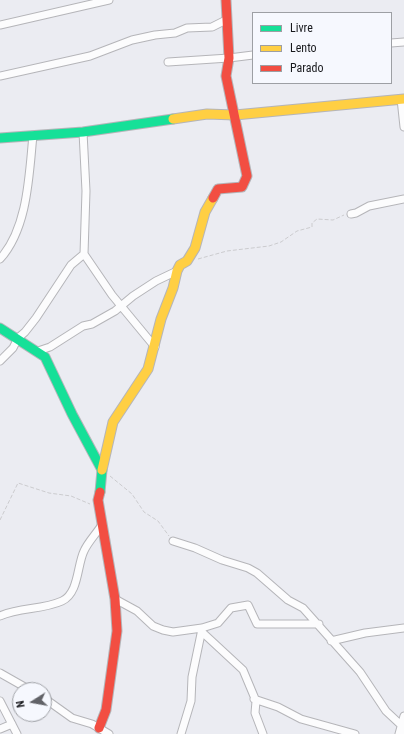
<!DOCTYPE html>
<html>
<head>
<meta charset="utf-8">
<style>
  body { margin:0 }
  #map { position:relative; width:404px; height:734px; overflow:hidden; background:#ebecf2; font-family:"Roboto Condensed",sans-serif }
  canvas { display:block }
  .legend { position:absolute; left:252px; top:12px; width:140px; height:72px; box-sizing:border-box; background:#f6f8fe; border:1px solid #9d9fa4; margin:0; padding:5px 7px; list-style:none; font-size:12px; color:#18191d }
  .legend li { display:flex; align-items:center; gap:8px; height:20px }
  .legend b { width:20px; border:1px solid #9d9fa4 }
  .north { position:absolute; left:12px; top:682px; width:40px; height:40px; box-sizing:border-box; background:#f6f8fe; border:1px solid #9d9fa4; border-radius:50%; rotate:259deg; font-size:11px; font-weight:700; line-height:16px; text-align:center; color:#18191d }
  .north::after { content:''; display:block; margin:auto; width:14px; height:18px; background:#626368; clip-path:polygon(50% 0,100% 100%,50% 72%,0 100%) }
</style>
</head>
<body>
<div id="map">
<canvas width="404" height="734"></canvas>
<ul class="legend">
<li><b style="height:5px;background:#16e098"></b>Livre</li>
<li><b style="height:5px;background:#ffcf43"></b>Lento</li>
<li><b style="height:5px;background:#f24e42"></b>Parado</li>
</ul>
<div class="north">N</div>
</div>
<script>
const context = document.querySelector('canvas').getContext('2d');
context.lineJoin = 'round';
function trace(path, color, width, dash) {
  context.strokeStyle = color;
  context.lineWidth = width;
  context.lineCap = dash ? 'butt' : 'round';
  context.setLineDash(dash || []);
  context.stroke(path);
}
const street = new Path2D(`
  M0,25L109,0
  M391,43L404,42
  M168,62L229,58L253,55
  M0,76L90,56L132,40L155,35L175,33L187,28L212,27L226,20
  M401,99L404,127
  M351,214L356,213L369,206L404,199
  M84,254L112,295L155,347
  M0,259C28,228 29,175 33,135
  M38,351L50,347L83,326L92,324L115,311L133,296L156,281L177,271
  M0,361L13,348L18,338L25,332L36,318L71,265L84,254L86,191L83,132
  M173,541L195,548L222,560L248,568L257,573L288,600L303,608L360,672L386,711L401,725L404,731
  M115,599L137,611L153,626L163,630L173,632L202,628L218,623L231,608L248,605L257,624H319
  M0,616C20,607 42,610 62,601C79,593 77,565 84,551C88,542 96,534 101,526
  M202,632L243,670L256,701L255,713L263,734
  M331,641L365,633L404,628
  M0,673L30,690
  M44,698L72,718L92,724L109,734
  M254,699L278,707L301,719L355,734
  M0,701L17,734
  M0,729L12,724
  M181,734L191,701L192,677L202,629
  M399,734L404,716`);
const fast = new Path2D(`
  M0,138L83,132L173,119
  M0,328L45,357L72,414L102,470L100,492`);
const slow = new Path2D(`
  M173,119L207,114L235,115L404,99
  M102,470L113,422L148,369L161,319L173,288L177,271L180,265L187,261L195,248L205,212L213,198`);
const jam = new Path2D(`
  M213,198L218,189L242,187L247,176L226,76L229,58L226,0
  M99,728L106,710L117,631L115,599L98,500L100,492`);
trace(street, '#b5b5b9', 9);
trace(fast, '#b5b5b9', 11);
trace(slow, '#b5b5b9', 11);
trace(jam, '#b5b5b9', 11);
trace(new Path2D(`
  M198,259L227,251L269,246L281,242L297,231L312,227V223L317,219L333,220L344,215
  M110,476L132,494L144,512L158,521L169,536
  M0,520L18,483L49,493L71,496L90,504`), '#cbcbce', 1, [4, 2]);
trace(street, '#fcfcfd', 7);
trace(fast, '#16e098', 9);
trace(slow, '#ffcf43', 9);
trace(jam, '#f24e42', 9);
</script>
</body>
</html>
